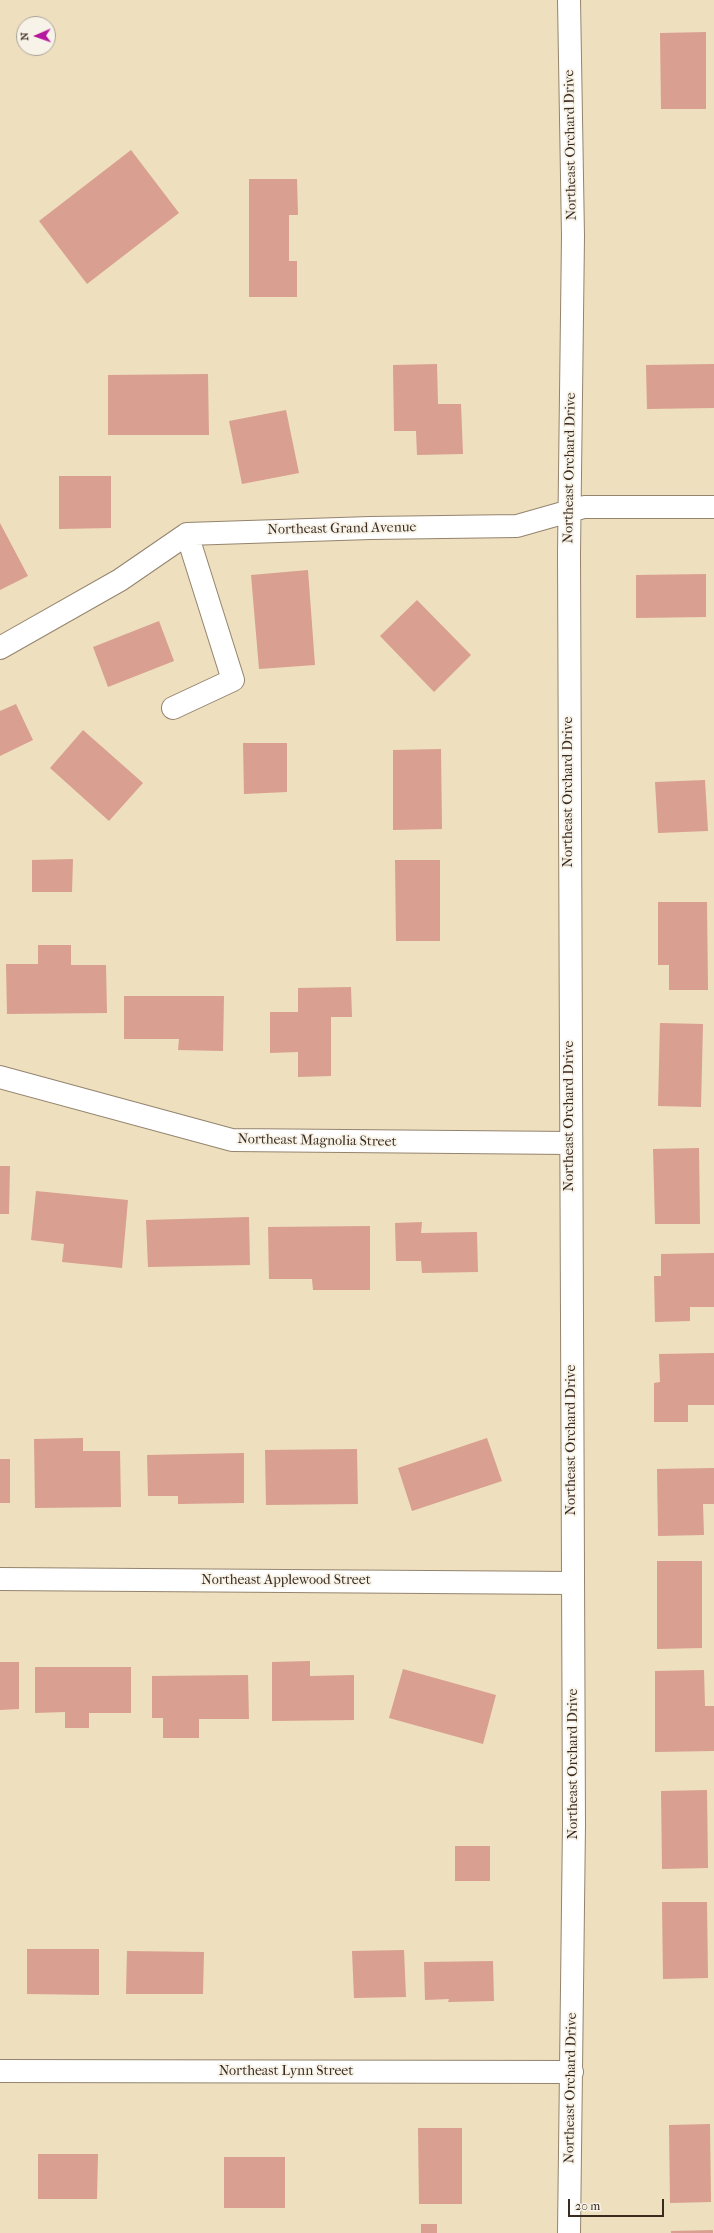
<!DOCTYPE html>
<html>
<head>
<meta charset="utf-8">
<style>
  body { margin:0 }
  #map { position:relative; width:714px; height:2233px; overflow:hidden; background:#eedfbe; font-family:"IM FELL French Canon",serif }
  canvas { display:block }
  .north { position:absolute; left:16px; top:16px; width:40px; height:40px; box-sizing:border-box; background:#f7f3e8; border:1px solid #aca397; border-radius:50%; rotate:268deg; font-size:11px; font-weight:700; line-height:16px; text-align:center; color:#3b2a1e }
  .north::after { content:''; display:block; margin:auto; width:14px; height:18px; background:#b5179e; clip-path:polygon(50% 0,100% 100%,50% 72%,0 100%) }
  .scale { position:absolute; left:568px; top:2199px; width:96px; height:18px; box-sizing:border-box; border:2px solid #3b2a1e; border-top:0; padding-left:5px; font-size:12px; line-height:14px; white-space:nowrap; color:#3b2a1e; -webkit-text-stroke:3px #f7f3e8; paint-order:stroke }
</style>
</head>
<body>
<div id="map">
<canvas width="714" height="2233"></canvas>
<div class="north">N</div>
<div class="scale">20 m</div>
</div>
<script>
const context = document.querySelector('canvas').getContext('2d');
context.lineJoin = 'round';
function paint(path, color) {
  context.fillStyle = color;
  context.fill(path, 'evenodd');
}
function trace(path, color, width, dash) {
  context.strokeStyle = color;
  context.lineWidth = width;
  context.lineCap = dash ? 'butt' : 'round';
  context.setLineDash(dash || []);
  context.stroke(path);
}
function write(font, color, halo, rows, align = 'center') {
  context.font = font + ' "IM FELL French Canon",serif';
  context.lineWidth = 3.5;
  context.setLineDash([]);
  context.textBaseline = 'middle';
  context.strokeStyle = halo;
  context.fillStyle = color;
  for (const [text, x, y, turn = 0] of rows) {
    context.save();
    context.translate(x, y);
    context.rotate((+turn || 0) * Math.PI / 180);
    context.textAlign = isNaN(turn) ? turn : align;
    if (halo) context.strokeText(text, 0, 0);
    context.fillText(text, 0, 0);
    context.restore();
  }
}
paint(new Path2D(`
  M706,32V109H661L660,33Z
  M131,150L179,213L87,284L39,221Z
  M249,179H297L298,215H289V261H297V297H249Z
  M437,364L438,404H461L463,454L417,455L416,431H394L393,365Z
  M714,364V408L647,409L646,365Z
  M208,374L209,435H108V375Z
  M286,410L299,473L242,484L229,421Z
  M59,476H111V528L59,529Z
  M0,523L28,576L0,590Z
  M308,570L315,665L259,669L251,575Z
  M706,574V617L636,618V575Z
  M417,600L471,655L434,692L380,636Z
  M159,621L174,661L108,687L93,647Z
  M16,704L33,740L0,756V711Z
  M83,730L143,783L109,821L50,768Z
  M243,743H287V792L244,794Z
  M441,749L442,829L393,830V750Z
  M705,780L708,831L658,833L655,782Z
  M73,859L72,892H32V860Z
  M395,860H440V941H396Z
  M658,902H707L708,990H669V965H658Z
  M38,945H71V965H106L107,1013L7,1014L6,964H38Z
  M351,987L352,1017H331V1076L298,1077V1052L270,1053V1012H298V988Z
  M124,996H224L223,1051L178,1050L179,1039H124Z
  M660,1023L703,1024L701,1107L658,1106Z
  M699,1148L700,1224H655L653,1149Z
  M0,1166H10L9,1214H0Z
  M36,1191L128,1200L122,1268L62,1262L64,1244L31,1240Z
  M249,1217L250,1265L148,1267L146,1220Z
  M422,1222L421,1233L477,1232L478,1272L422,1273L421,1261H396L395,1223Z
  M370,1226V1290H313L312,1279H269L268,1227Z
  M714,1253V1307H690V1321L655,1322L654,1276H661V1254Z
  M714,1353V1405H688V1422H654V1383L660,1382L659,1354Z
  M83,1438V1451H120L121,1507L35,1508L34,1439Z
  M487,1438L502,1481L412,1511L398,1468Z
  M357,1449L358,1504L266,1505L265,1450Z
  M244,1453V1503L178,1504V1496H148L147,1455Z
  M0,1459H10V1503H0Z
  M714,1468V1504H703L704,1535L658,1536L657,1469Z
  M657,1561H702V1648L657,1649Z
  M310,1661V1676L354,1675V1720L272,1721V1662Z
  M0,1662H19V1709L0,1710Z
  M35,1667H131V1713H89V1728H65V1712L35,1713Z
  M403,1669L496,1695L483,1744L389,1718Z
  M704,1670L705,1706H714V1751L655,1752V1671Z
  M248,1675L249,1719H199V1738H163V1718H152V1676Z
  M707,1790L708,1868L662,1869L661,1791Z
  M455,1846H490V1881H455Z
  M662,1902H707L708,1978L663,1979Z
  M27,1949H99V1995L27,1994Z
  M404,1950L406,1997L354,1998L352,1951Z
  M127,1951L204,1952L203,1994H126Z
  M493,1961L494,2001L448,2002L449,1999L425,2000L424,1962Z
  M710,2124L711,2202L670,2203L669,2125Z
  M418,2128H462V2204H419Z
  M38,2154H98L97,2199H38Z
  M224,2157H285V2208H224Z
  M421,2224H437V2233H421Z
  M713,2230V2233H671V2231Z`), '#d99f90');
const minor = new Path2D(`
  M569,0L573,236L569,553L574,1824L569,2233
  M0,648L120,580L187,534L370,528L517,526L584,507H714
  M173,708L233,680L187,534
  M0,1077L232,1140L570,1143
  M0,1579L572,1583
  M0,2071L572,2072`);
trace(minor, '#94846e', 24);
trace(minor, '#fff', 22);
write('14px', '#3b2a1e', '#f7f3e8', [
  ["Northeast Orchard Drive",571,145,-91],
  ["Northeast Orchard Drive",570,468,-89],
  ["Northeast Grand Avenue",342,529,-1],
  ["Northeast Orchard Drive",569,792,-90],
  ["Northeast Orchard Drive",570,1116,-90],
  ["Northeast Magnolia Street",317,1141,1],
  ["Northeast Orchard Drive",572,1440,-90],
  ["Northeast Applewood Street",286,1581],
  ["Northeast Orchard Drive",574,1764,-90],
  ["Northeast Lynn Street",286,2072],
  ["Northeast Orchard Drive",571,2088,-89]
]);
</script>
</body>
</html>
